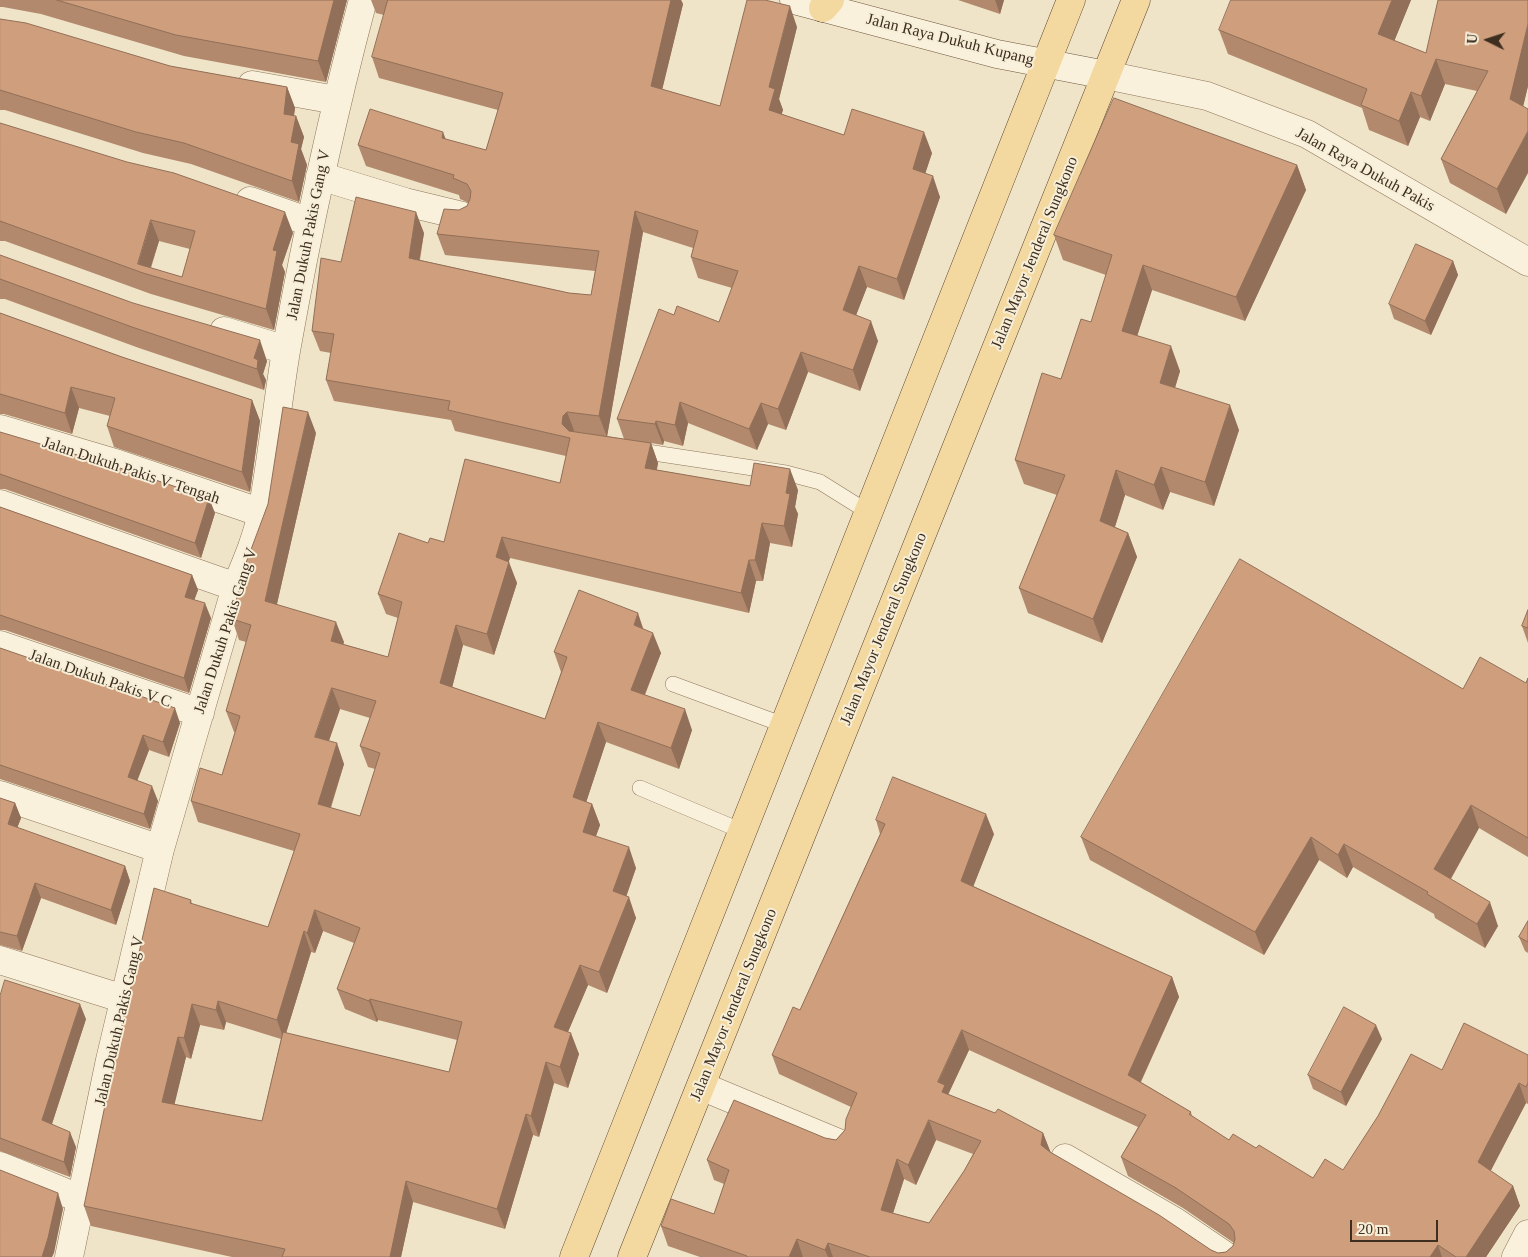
<!DOCTYPE html>
<html>
<head>
<meta charset="utf-8">
<style>
  body { margin:0 }
  #map { position:relative; width:1528px; height:1257px; overflow:hidden; background:#f0e4c8; font-family:Georgia,serif }
  canvas { display:block }
  .north { position:absolute; left:1463px; top:15px; width:50px; height:50px; -webkit-text-stroke:4px #f7eed8; paint-order:stroke; rotate:274deg; font-size:14px; font-weight:700; line-height:20px; text-align:center; color:#3d2e20 }
  .north::after { content:''; display:block; margin:auto; width:18px; height:22px; background:#3d2e20; clip-path:polygon(50% 0,100% 100%,50% 72%,0 100%) }
  .scale { position:absolute; left:1350px; top:1220px; width:88px; height:22px; box-sizing:border-box; border:2px solid #3d2e20; border-top:0; padding-left:6px; font-size:15px; line-height:18px; white-space:nowrap; color:#3d2e20; -webkit-text-stroke:4px #f7eed8; paint-order:stroke }
</style>
</head>
<body>
<div id="map">
<canvas width="1528" height="1257"></canvas>
<div class="north">U</div>
<div class="scale">20 m</div>
</div>
<script>
const context = document.querySelector('canvas').getContext('2d');
context.lineJoin = 'round';
function trace(path, color, width, dash) {
  context.strokeStyle = color;
  context.lineWidth = width;
  context.lineCap = dash ? 'butt' : 'round';
  context.setLineDash(dash || []);
  context.stroke(path);
}
function paint(path, color) {
  context.fillStyle = color;
  context.fill(path, 'evenodd');
}
function write(font, color, halo, rows, align = 'center') {
  context.font = font + ' Georgia,serif';
  context.lineWidth = 4;
  context.setLineDash([]);
  context.textBaseline = 'middle';
  context.strokeStyle = halo;
  context.fillStyle = color;
  for (const [text, x, y, turn = 0] of rows) {
    context.save();
    context.translate(x, y);
    context.rotate((+turn || 0) * Math.PI / 180);
    context.textAlign = isNaN(turn) ? turn : align;
    if (halo) context.strokeText(text, 0, 0);
    context.fillText(text, 0, 0);
    context.restore();
  }
}
const lane = new Path2D(`
  M634,450L786,473L820,482L868,512
  M673,684L784,725
  M640,788L742,831`);
const street = new Path2D(`
  M1106,75L1207,96L1307,134L1528,262
  M252,85L336,100
  M320,176L405,202L463,216
  M250,201L310,222
  M224,331L286,350
  M0,429L118,464L262,513
  M0,504L236,587
  M0,645L200,713
  M0,795L160,849
  M0,960L124,999
  M701,1086L838,1143
  M1065,1158L1174,1221L1227,1257
  M0,1166L81,1199
  M69,1257L110,1060L160,849L236,587C246,563 257,538 262,512C272,459 277,405 286,351C307,233 332,116 363,0
  M1516,1257L1528,1234`);
const secondary = new Path2D(`
  M794,0L997,54L1106,75`);
const primary = new Path2D(`
  M823,8L830,0
  M574,1257L1071,0
  M632,1257L1136,0`);
trace(lane, '#8d765c', 16);
trace(street, '#8d765c', 29);
trace(secondary, '#6f573f', 29);
trace(primary, '#5b4430', 29);
trace(lane, '#faf1dc', 15);
trace(street, '#faf1dc', 28);
trace(secondary, '#faf1dc', 28);
trace(primary, '#f3d9a0', 28);
paint(new Path2D(`
  M0,0H347L326,82L184,56L41,14L3,7H0Z
  M371,0H681L683,4L662,89L720,106L797,27L779,99L783,110L781,114L844,135L932,153L925,173L940,197L904,300L867,287L856,315L878,341L860,391L808,372L786,430L768,424L757,450L688,423L683,446L664,441L663,445L651,443L658,463L657,470L750,486L798,490L795,507L798,514L792,547L770,543L763,581H756L749,613L510,558L508,562L517,583L494,655L463,645L452,687L545,719L561,672L554,652L643,629L661,653L645,695L692,730L679,769L606,742L586,802L592,804L600,825L596,836L636,868L626,896L636,918L607,993L588,985L568,1032L579,1054L568,1088L554,1083L539,1137L533,1135L505,1229L413,1202L401,1257H232L91,1226L84,1206L191,900L192,904L268,927L294,851L198,822L191,801L222,775L235,732H234L226,711L246,642L239,640L232,619L316,433L277,604L344,642L343,644L388,657L398,618L386,614L378,594L428,543L444,542L560,483L566,456L455,431L451,420L334,401L326,380L331,353L320,351L312,331L341,262L424,233L420,260L569,293L591,295L595,271L445,255L437,234L459,210L467,206L469,203L460,199L459,195L366,166L358,145L446,140L486,150L498,110L379,78L372,57L384,15L376,13ZM643,232L693,248L691,257L698,278L732,288L719,322L674,315L617,419L624,439L607,436ZM340,709L370,718L360,746L368,767L375,769L360,816L331,808L344,764L329,741ZM323,931L354,943L337,989L345,1009L377,1022L378,1020L457,1040L449,1072L286,1033L311,952L315,953ZM226,1022L281,1039L262,1121L174,1104L186,1057L191,1059L200,1025L224,1030Z
  M958,0H1004L1000,14Z
  M1411,0L1394,41L1426,53L1528,0V86L1523,106L1506,214L1450,183L1441,159L1477,91L1445,84L1430,121L1420,117L1408,146L1369,130L1362,108L1228,54L1219,30Z
  M0,19L170,66L287,87L295,108L294,116H296L304,137L301,149L307,165L299,202L191,164L143,153L5,110H0Z
  M0,123L293,233L282,265L285,272L274,330L151,294L5,241H0ZM159,241L190,249L182,277L151,268Z
  M1297,165L1306,190L1245,321L1152,290L1137,336L1180,371L1175,388L1239,430L1214,506L1170,492L1163,510L1125,495L1115,527L1128,533L1137,557L1102,643L1028,613L1019,588L1057,495L1024,484L1015,460L1061,379L1091,322L1106,275L1063,260L1054,235Z
  M0,255L267,361L263,374L266,380L264,390L139,348L5,299H0Z
  M1453,261L1458,275L1431,335L1394,319L1389,304Z
  M0,313L122,357L252,400L260,421L250,492L114,447L107,426L110,416L79,408L72,434L4,414H0Z
  M0,432L215,513L201,558L5,489H0Z
  M0,507L192,575L198,590L194,600L211,618L189,693L5,630H0Z
  M1528,610V643L1522,626Z
  M0,648L180,723L169,757L149,750L137,780L158,801L150,829L0,779Z
  M1528,678V857L1479,828L1451,879L1498,926L1485,948L1435,918L1434,914L1353,867L1347,878L1319,860L1264,955L1090,860L1081,837L1463,689L1526,683Z
  M0,798L15,803L21,818L17,828L125,866L130,881L116,925L41,898L22,951L0,945Z
  M876,820L994,834L973,886L1172,977L1179,997L1141,1082L1191,1112L1192,1116L1229,1140L1256,1148L1313,1178L1343,1170L1442,1070L1528,1055V1104L1526,1103L1490,1171L1513,1186L1520,1206L1486,1257H700L668,1246L661,1226L714,1214L724,1184L714,1180L707,1160L825,1138L836,1140L845,1130L851,1107L779,1074L772,1055L800,1010L880,834ZM969,1050L1138,1127L1121,1157L1128,1176L1183,1208L1234,1243L1233,1246L1226,1252L1218,1253L1211,1250L1050,1152L1043,1133L948,1094ZM936,1140L973,1154L964,1171L929,1223L893,1213L904,1179L916,1185Z
  M1528,921V953L1525,951L1519,937Z
  M0,996L86,1019L52,1124L76,1147L70,1177L0,1151Z
  M1382,1039L1346,1106L1313,1089L1308,1075Z`), '#b2896c');
paint(new Path2D(`
  M334,0H347L326,82L318,61Z
  M671,0H681L683,4L658,107L651,86Z
  M995,0H1004L1000,14Z
  M1392,0H1411L1387,59L1378,34Z
  M790,6L797,27L779,99L783,110L777,131L769,110V87Z
  M1528,24V86L1519,124L1510,99Z
  M1436,59L1445,84L1430,121L1421,96Z
  M287,87L295,108L291,135L284,114Z
  M1411,92L1420,117L1408,146L1399,121Z
  M296,116L304,137L301,149L307,165L299,202L292,181L291,142Z
  M1528,131V173L1506,214L1497,189Z
  M443,132L451,153L442,138Z
  M924,132L932,153L920,190L913,169Z
  M1297,165L1306,190L1245,321L1236,297Z
  M933,176L940,197L904,300L897,279Z
  M635,211L643,232L607,437L599,416Z
  M285,212L293,233L282,265L285,272L274,330L266,309L273,250Z
  M416,212L424,233L416,278L409,258Z
  M151,220L159,241L148,275L138,264Z
  M1453,261L1458,275L1431,335L1425,321Z
  M1143,265L1152,290L1131,355L1122,331Z
  M859,266L867,287L850,331L843,310Z
  M871,321L878,341L860,391L853,370Z
  M260,340L267,361L263,374L266,380L264,390L257,369L254,358Z
  M1171,346L1180,371L1169,407L1160,383Z
  M801,352L808,372L786,430L778,409Z
  M71,387L79,408L72,434L65,413Z
  M252,400L260,421L250,492L242,472Z
  M680,402L688,423L683,446L675,425Z
  M761,403L768,424L757,450L749,429Z
  M1230,405L1239,430L1214,506L1205,482Z
  M308,412L316,433L273,621L265,601Z
  M567,412L575,433L570,438L562,424L563,416Z
  M656,421L664,441L663,445L655,424Z
  M651,443L658,463L652,489L645,468Z
  M1161,467L1170,492L1163,510L1154,485Z
  M790,469L798,490L795,507L798,514L792,547L784,526L786,493Z
  M1116,470L1125,495L1109,545L1100,521Z
  M209,498L215,513L201,558L195,543Z
  M762,523L770,543L763,581L755,560Z
  M1128,533L1137,557L1102,643L1093,619Z
  M502,537L510,558L504,578L496,557Z
  M749,560L756,581L749,613L741,593Z
  M509,562L517,583L494,655L487,634Z
  M192,575L198,590L190,612L185,597Z
  M205,603L211,618L189,693L184,678Z
  M638,613L645,634L634,625Z
  M336,622L344,642L338,661L331,641Z
  M456,625L463,645L448,704L440,683Z
  M653,633L661,653L638,711L631,690Z
  M332,688L340,709L323,757L315,737Z
  M175,708L180,723L169,757L163,742Z
  M685,709L692,730L679,769L671,748Z
  M598,722L606,742L581,818L573,797Z
  M143,735L149,750L133,792L128,777Z
  M337,743L344,764L325,824L318,804Z
  M152,786L158,801L150,829L144,814Z
  M15,803L21,818L13,839L8,824Z
  M592,804L600,825L590,852L583,832Z
  M1471,805L1479,828L1443,892L1434,869Z
  M986,814L994,834L968,900L961,881Z
  M1311,837L1319,860L1264,955L1255,932Z
  M1344,844L1353,867L1347,878L1338,855Z
  M629,847L636,868L621,912L613,891Z
  M125,866L130,881L116,925L111,910Z
  M35,883L41,898L22,951L17,936Z
  M629,897L636,918L607,993L599,972Z
  M1490,902L1498,926L1485,948L1477,924Z
  M315,910L323,931L315,953L307,933Z
  M304,931L311,952L284,1040L277,1020Z
  M580,965L588,985L561,1048L554,1027Z
  M1172,977L1179,997L1135,1094L1128,1075Z
  M370,999L378,1020L377,1022L369,1001Z
  M218,1001L226,1022L224,1030L216,1010Z
  M80,1004L86,1019L48,1136L42,1120Z
  M192,1004L200,1025L191,1059L184,1038Z
  M1376,1025L1382,1039L1346,1106L1341,1092Z
  M962,1030L969,1050L948,1095L949,1111L938,1082Z
  M571,1033L579,1054L568,1088L560,1067Z
  M178,1037L186,1057L170,1123L162,1102Z
  M546,1062L554,1083L539,1137L531,1116Z
  M1519,1083L1526,1103L1485,1182L1478,1162Z
  M526,1114L533,1135L505,1229L497,1209Z
  M929,1120L936,1140L916,1185L908,1165Z
  M70,1132L76,1147L70,1177L64,1162Z
  M1043,1133L1051,1153L1041,1145Z
  M897,1159L904,1179L888,1229L881,1210Z
  M406,1181L413,1202L401,1257H390Z
  M1513,1186L1520,1206L1486,1257H1466Z
  M58,1193L63,1209L54,1253L52,1257H42Z
  M797,1239L803,1257H789Z
  M828,1243L833,1257H828L825,1250Z
  M1438,1245L1442,1257H1430Z`), '#916f58');
const building = new Path2D(`
  M57,0H334L318,61L176,35Z
  M388,0H671L651,86L720,106L747,0H765L790,6L769,87L775,89L769,110L844,135L852,109L924,132L913,169L933,176L897,279L859,266L843,310L871,321L853,370L801,352L778,409L761,403L749,429L680,402L675,425L656,421L655,424L617,419L659,309L674,315L677,306L719,322L738,271L691,257L698,231L635,211L599,416L567,412L563,416L562,424L569,431L651,443L645,468L750,486L754,463L790,469L786,493L790,494L784,526L762,523L755,560H749L741,593L502,537L496,557L509,562L487,634L456,625L440,683L545,719L567,657L554,652L579,590L638,613L634,625L653,633L631,690L685,709L671,748L598,722L573,797L592,804L583,832L629,847L613,891L629,897L599,972L580,965L554,1027L571,1033L560,1067L546,1062L531,1116L526,1114L497,1209L406,1181L390,1257H282L285,1249L84,1206L118,1043L154,888L191,900L190,903L268,927L300,834L191,801L200,768L222,775L240,716L226,711L251,625L232,619L243,571L268,504L283,407L308,412L265,601L336,622L331,641L388,657L402,602L378,594L399,533L428,543L430,538L444,542L465,459L560,483L570,438L448,410L450,401L326,380L334,334L312,331L321,258L341,262L356,197L416,212L409,258L569,293L591,295L599,251L437,234L444,209L459,210L467,206L470,199L471,191L467,184L453,178L454,175L358,145L370,109L443,132L442,138L486,150L503,93L372,57ZM332,688L376,701L360,746L380,753L360,816L318,804L337,743L315,737ZM315,910L360,928L337,989L369,1001L370,999L462,1022L449,1072L283,1032L262,1121L162,1102L178,1037L184,1038L192,1004L216,1010L218,1001L277,1020L304,931L307,933Z
  M1231,0H1392L1378,34L1426,53L1438,0H1528V24L1510,99L1528,109V131L1497,189L1441,159L1488,71L1436,59L1421,96L1411,92L1399,121L1361,105L1367,89L1219,30Z
  M0,19L26,23L170,66L287,87L284,114L296,116L291,142L299,144L292,181L184,143L136,132L0,90Z
  M1114,98L1297,165L1236,297L1143,265L1122,331L1171,346L1160,383L1230,405L1205,482L1161,467L1154,485L1116,470L1100,521L1128,533L1093,619L1019,588L1065,475L1015,460L1042,373L1061,379L1081,319L1091,322L1112,255L1054,235Z
  M0,123L127,162L174,173L285,212L273,250L277,251L266,309L143,273L0,221ZM151,220L195,231L182,277L138,264Z
  M1416,244L1453,261L1425,321L1389,304Z
  M0,255L133,303L260,340L254,358L258,360L257,369L132,327L0,279Z
  M0,313L122,357L252,400L242,472L107,426L115,398L71,387L65,413L0,394Z
  M0,432L108,464L209,498L195,543L0,474Z
  M0,507L192,575L185,597L205,603L184,678L0,615Z
  M1240,559L1463,689L1480,657L1526,683L1528,678V838L1471,805L1434,869L1490,902L1477,924L1427,894L1428,892L1344,844L1338,855L1311,837L1255,932L1081,837Z
  M1528,610V628L1522,626Z
  M0,648L175,708L163,742L143,735L128,777L152,786L144,814L0,765Z
  M893,777L986,814L961,881L1172,977L1128,1075L1191,1112L1189,1114L1229,1140L1233,1134L1256,1148L1259,1145L1313,1178L1325,1159L1343,1170L1378,1116L1411,1054L1442,1070L1464,1023L1528,1055V1083L1526,1087L1519,1083L1478,1162L1513,1186L1466,1257H1456L1438,1245L1430,1257H870L828,1243L825,1250L797,1239L789,1257H747V1256L661,1226L671,1199L714,1214L729,1170L707,1160L734,1100L825,1138L836,1140L845,1130L846,1119L857,1093L772,1055L793,1007L800,1010L885,824L876,820ZM962,1030L1146,1115L1121,1157L1176,1188L1229,1224L1234,1231L1235,1239L1233,1246L1226,1252L1218,1253L1211,1250L1159,1215L1050,1152L1041,1145L1043,1133L998,1109L995,1113L942,1092L945,1085L938,1082ZM929,1120L981,1141L964,1171L929,1223L881,1210L897,1159L908,1165Z
  M0,798L15,803L8,824L125,866L111,910L35,883L17,936L0,932Z
  M1528,921V942L1519,937Z
  M5,980L80,1004L42,1120L70,1132L64,1162L0,1138V996Z
  M1344,1007L1376,1025L1341,1092L1308,1075Z
  M0,1170L58,1193L48,1238L42,1257H0Z`);
paint(building, '#cf9f7d');
trace(building, '#916f58', 1);
write('16px', '#3d2e20', '#f7eed8', [
  ["Jalan Raya Dukuh Kupang",950,40,14],
  ["Jalan Raya Dukuh Pakis",1365,170,29],
  ["Jalan Dukuh Pakis Gang V",309,235,-79],
  ["Jalan Mayor Jenderal Sungkono",1035,253,-68],
  ["Jalan Dukuh Pakis V Tengah",131,471,18],
  ["Jalan Mayor Jenderal Sungkono",884,629,-68],
  ["Jalan Dukuh Pakis Gang V",226,631,-72],
  ["Jalan Dukuh Pakis V C",100,679,19],
  ["Jalan Mayor Jenderal Sungkono",734,1005,-68],
  ["Jalan Dukuh Pakis Gang V",120,1021,-77]
]);
</script>
</body>
</html>
